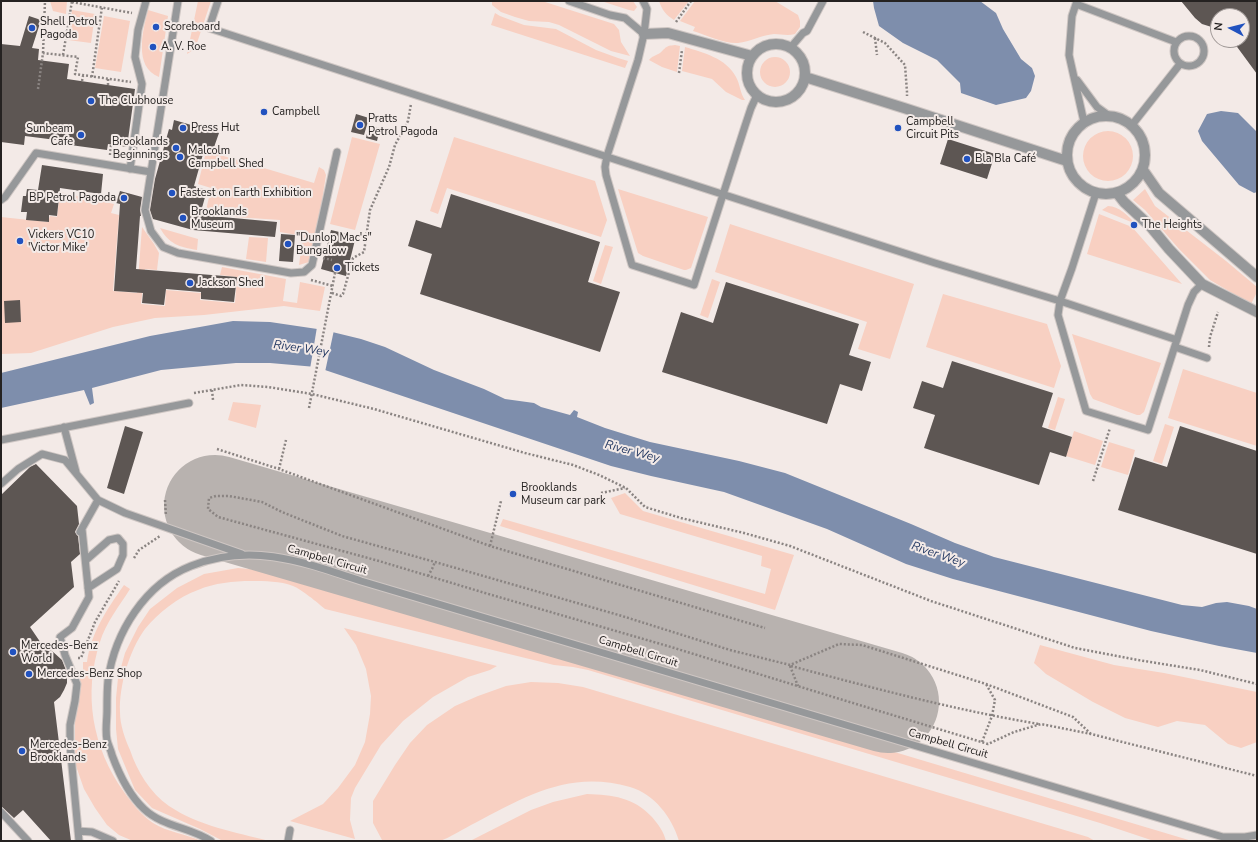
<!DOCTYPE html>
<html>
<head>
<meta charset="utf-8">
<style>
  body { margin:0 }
  #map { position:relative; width:1258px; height:842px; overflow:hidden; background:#f3eae7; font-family:"Nunito Sans",sans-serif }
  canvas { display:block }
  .frame { position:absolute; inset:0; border:2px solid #252221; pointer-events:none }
  .north { position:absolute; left:1210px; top:8px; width:40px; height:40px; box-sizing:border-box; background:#f3eae7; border:1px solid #a19a98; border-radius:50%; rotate:277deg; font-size:11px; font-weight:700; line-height:16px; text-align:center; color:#252221 }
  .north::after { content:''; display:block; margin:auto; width:14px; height:18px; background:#2152bf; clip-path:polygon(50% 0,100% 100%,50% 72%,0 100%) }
</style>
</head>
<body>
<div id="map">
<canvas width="1258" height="842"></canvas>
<div class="frame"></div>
<div class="north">N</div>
</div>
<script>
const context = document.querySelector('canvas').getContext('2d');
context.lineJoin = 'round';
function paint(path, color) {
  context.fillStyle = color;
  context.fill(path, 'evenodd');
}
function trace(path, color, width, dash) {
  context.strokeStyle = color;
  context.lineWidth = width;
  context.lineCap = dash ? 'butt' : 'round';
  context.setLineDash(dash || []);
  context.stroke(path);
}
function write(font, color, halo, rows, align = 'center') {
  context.font = font + ' "Nunito Sans",sans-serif';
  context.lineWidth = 4;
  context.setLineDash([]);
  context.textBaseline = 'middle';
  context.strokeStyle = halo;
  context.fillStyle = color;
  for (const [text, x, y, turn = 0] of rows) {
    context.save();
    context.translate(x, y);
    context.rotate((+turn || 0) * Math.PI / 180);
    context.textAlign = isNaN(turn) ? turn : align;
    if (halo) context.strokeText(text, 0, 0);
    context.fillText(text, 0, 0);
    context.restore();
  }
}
paint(new Path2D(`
  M50,1H67L66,14L53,11Z
  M198,1H211L195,49L187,54Z
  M492,1H542L614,24L619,30L621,42L630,56L611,51L559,25L549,22L529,21L515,17L501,12L492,5Z
  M601,1H633L637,7L634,11L629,10Z
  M659,1H689L674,20C666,15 662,10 659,1Z
  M695,1H775L798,15L800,21V27L795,34C787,36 781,34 774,34C761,35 750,42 738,43C725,44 706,35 693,31L695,27L680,21Z
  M72,10L95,14L91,43L68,40Z
  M148,10L168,16L159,77C133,67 143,30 148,10Z
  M495,13L500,16L524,25L556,29L596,50L618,58L628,61L625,68L491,25Z
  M104,16L130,21L121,72L95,68Z
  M675,45L680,46L677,72L662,67L649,60C652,56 655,56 660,53C667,47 665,46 675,45Z
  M685,47C704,53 726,58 736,77C740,84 740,93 745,100H742L726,92L712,79L682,71Z
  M760 72a15 15 0 1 1 30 0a15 15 0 1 1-30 0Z
  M1083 156a25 25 0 1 1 50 0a25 25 0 1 1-50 0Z
  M352,137L380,144L355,230L330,224Z
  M454,137L595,181L607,220L601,237L447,188L438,214L430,211Z
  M209,143L207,151L314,183L319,167L324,170L326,175L313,258L309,262L299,265L303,236L280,232V220L205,215L211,188L198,184L205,156L197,153Z
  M618,189L708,217L691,268L686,270H684L643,256L638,253Z
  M1145,189L1155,206L1226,261L1257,287V292L1251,304L1210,280L1179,249L1145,210L1133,200Z
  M60,192L114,204L111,213L119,215L113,291L137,293L142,227L154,244L159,253L157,270L145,269L141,304L165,306L166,290L201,293L200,300L235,303L237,277L220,275L222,267L286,279L283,301L297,303L300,282L325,287L320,311L284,306L204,315L155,318L113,327L31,353L1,354V217L48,222L50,216L57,217Z
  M1108,206C1119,206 1128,216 1136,224L1102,210Z
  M1099,214L1132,227L1182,284L1087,254Z
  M730,224L914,284L890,359L858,349L867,322L715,272Z
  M160,228L198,239L197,250C179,247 169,244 160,228Z
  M249,237L268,238L266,262L246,259Z
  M605,245L613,247L601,284L593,281Z
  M712,279L720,282L708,318L700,315Z
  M943,294L1047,324L1061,366L1054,388L926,347Z
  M1072,334L1161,363L1144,412L1140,415H1137L1093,399L1090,394Z
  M1183,369L1257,393V446L1168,418Z
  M1058,397L1065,399L1055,430L1048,428Z
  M233,402L261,405L256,428L228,420Z
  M1165,424L1174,427L1162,464L1153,461Z
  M1074,431L1103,441L1095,465L1066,456Z
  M1109,442L1135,450L1128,475L1101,467Z
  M625,493L643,511L794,555L775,610L500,526L503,519L765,594L771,569L761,566L762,556L620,514L611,498Z
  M238,568L296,573L1192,841H1154L1100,823L588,670L573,667L554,665L325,609C318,603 301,589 293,586C280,581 265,581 251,581C234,581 214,583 198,590C178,597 158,613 145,629C129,651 119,686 120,712C120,725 125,739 130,750C137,771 150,793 169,806C199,826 235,832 269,841H223L200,829L152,808L135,790L118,749L116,729V698L118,678L125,653L138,627L150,609L177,588L204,574Z
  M124,585L130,589C120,605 105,624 100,642C83,694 92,747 124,792C132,803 141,815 153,823C167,832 186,834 201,841H133L119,835L107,825L95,808L84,789L76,766L75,748V720L80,677H83V662H87C91,632 108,608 124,585Z
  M344,628L497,666L490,670L468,677L433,697L403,721L381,745L355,788L351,798L350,820L355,839L290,821L323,804L338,788L355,765L365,742L370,714L371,696L366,669L356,645Z
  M1040,645L1114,665L1164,673L1257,692V742L1241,748L1228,744L1205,725L1177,721L1158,727L1125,718L1093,702L1046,674L1034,663Z
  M531,682L558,683L583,687L1088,837L1095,841H679C672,817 654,794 630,787C569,770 527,796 475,823C465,828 449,838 440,841C435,842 388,842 382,840L373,823V801L395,765L410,743L427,725L455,706L478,696L506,686Z
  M587,794C613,795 633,797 652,817C658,824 664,832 666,841H470L531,810L553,802Z`), '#f8d0c2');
paint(new Path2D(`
  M873,1H980L996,13L1003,29L1021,59L1032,68L1035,76L1031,91L1026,98L996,105L961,93L960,83L937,60L903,43L879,26L874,8Z
  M1221,111L1238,113L1257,132V192L1254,193L1239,185L1202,141L1198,131L1207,114Z
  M233,321L270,322L324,330L361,339L385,347L434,370L484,389L505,399L534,403L541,407L570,415L574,410L578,412L577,417L605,428L650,442L739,461L785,473L911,524L955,543L994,557L1182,605L1202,607L1216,603L1227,602L1249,606L1257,609V653L1219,646L1151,631L953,579L906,564L827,529L724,492L651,476L611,466L316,367L270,363H236L161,370L92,388L94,403L90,405L84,390L1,408V373L150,336Z`), '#7e8eac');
paint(new Path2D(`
  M317,327L334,330L325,372L310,369Z`), '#f3eae7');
trace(new Path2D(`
  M215,506L888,702`), '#b8b2af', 102);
paint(new Path2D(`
  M1181,1H1257V74L1232,40H1242V16H1218V29L1202,24L1195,18Z
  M29,16L41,20L32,48L39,49L38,60L69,64L67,79L135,89L127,147L108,144L107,150L63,144L64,141L25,136L24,145L1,142V44L20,46Z
  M356,114L369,118L364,135L351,132Z
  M174,120L219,133L213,150L205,147L194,186L207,190L200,215L277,222L275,237L193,230L153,219L150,210L155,179L169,129L172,130Z
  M369,125L380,128L377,141L366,138Z
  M948,139L995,154L987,179L940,164Z
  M42,165L103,174L101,194L60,188L57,216L49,215V222L26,220L27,212H21L23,196H26L27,189L38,190Z
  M120,191L142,197L140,210L141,216H140L136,269L237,277L234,302L201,299V292L166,289L164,305L142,303L143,293L114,291L120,204L116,203Z
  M451,194L600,242L588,282L620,292L600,352L420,294L432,254L408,246L416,220L441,228Z
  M331,230L356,236L346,276L321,269Z
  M281,234L295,235L293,262L279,261Z
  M726,282L859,324L849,355L871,362L862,391L840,384L827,424L662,372L681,312L713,323Z
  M20,300L21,322L5,323L4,301Z
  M952,361L1053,393L1042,427L1072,437L1066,457L1050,452L1039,485L924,448L935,415L913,408L922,381L943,388Z
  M125,426L143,432L124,494L107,488Z
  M1180,426L1257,451V554L1118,510L1135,457L1167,467Z
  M36,464L77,506L79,524L75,532L78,536L80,554L71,562L74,587L30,627L45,649L52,651L62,660L67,673V683L64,690L60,697L54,702L71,841H51L23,810L14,818L1,806V495L30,467Z`), '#5d5653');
const service = new Path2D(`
  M178,1L145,210L151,231L163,247L178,253L291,273L304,272L312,265L337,152
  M218,1L209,28L935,263L1060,301L1177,340
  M569,1L610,15L625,18L644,34
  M643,1L647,9L644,34L638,60L607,156L605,167L606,175L632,265L694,285L745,126L751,108L757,95
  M1077,1L1072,16L1069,55L1084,122
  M1076,4L1176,42
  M1174 51a15 15 0 1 1 30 0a15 15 0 1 1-30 0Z
  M791,47L803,33L807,31L823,1
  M1077,80L1097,107L1108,115
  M1132,125L1180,64
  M130,169L142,84L135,57L138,30L146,1
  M1096,193L1072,268L1060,301L1058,315L1086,411L1148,430L1188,305L1194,292L1202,284
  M1,200L5,197L36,153L151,172
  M1175,347L1207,358
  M64,427L76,472
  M1,440L189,403
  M1,484L18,469L42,454L65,460L98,500L80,532
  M98,500L125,513L242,554
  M86,560L109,540L118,538L123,544V555L117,569L88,588
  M1,812L28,841
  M78,831L92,832L113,841
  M79,841L70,745V725L75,701L77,684L65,655L60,637L72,628L89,597L82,529
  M211,841C190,827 163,827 144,809C128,794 119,774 112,755C111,750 108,745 107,740C105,731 107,720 107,710C107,700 107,690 108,680C115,632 145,584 191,566C252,542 304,562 361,581L1223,837H1245L1257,835
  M288,841L290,830`);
const minor = new Path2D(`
  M644,34L668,33L752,56
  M747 73a29 29 0 1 1 58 0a29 29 0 1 1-58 0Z
  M805,77L904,108L1067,161
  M1067 155a39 39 0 1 1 78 0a39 39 0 1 1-78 0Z
  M1143,170L1159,193L1257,277
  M1117,193L1124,202L1150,226L1169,249L1202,284L1257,312`);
trace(service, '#cec6c3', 9);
trace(minor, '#cec6c3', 12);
trace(new Path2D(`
  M72,2L132,13
  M676,22L691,1
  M863,32L885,43L905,65L907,92V96
  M875,38L877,55
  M43,53L45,1
  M63,55L72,1
  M679,73L682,50
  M92,77L102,7
  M82,81L83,76
  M108,85V79
  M38,89L43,53L78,57L75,74L131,82
  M110,155L111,145
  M323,258L332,260
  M311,280L333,286
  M332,293L341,296L343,294L353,258L364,252L370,210L389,167L395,145L408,121L411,104
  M1209,347L1210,337L1218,312
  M212,390L213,400
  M194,393L241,385L268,387L312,394L374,409L525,453L573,465L599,475L626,488L645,507L681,518L744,533L790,546L931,601L1075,648L1138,660L1200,670L1257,684
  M309,408L335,273
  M217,449L279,469L490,546L765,628
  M279,469L286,440
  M1093,481L1110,428
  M601,493L625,488
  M165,500L166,516
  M490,546L501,501
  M134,558L139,550L160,536
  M428,576L432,569L435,562
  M78,658H81L95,622L119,581
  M790,666L798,686
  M791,666C873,688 955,710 1039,724
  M1091,734L1073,717L986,684L862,645L839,644L790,665L730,650L622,616L435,562L342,536L282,512L262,502L229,496H216L209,498L208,509L218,517L379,561L485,593L671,647L843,700L988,744L1014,732L1041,724L1091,734L1257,776
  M982,742L992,716L995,700L986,684`), '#8a8482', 2.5, [2, 2]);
trace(service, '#96989a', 7);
trace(minor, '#96989a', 10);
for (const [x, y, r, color] of [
  [156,27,4,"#2152bf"],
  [32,28,4,"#2152bf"],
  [153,47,4,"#2152bf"],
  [91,101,4,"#2152bf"],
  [264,112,4,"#2152bf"],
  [360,125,4,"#2152bf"],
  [183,128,4,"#2152bf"],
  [898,128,4,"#2152bf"],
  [81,135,4,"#2152bf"],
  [176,148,4,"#2152bf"],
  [180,157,4,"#2152bf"],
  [967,159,4,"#2152bf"],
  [172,193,4,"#2152bf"],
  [124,198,4,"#2152bf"],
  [183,218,4,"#2152bf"],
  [1134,225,4,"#2152bf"],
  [20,241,4,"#2152bf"],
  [288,244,4,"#2152bf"],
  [337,268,4,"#2152bf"],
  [190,283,4,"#2152bf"],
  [513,494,4,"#2152bf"],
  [13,652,4,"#2152bf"],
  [29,674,4,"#2152bf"],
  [22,751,4,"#2152bf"]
]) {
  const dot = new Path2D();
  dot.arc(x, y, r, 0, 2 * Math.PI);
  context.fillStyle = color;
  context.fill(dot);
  trace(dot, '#f3eae7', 1.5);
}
write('11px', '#252221', '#f3eae7', [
  ["Shell Petrol",40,22],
  ["Pagoda",40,35],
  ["Scoreboard",164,27],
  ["A. V. Roe",161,47],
  ["The Clubhouse",99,101],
  ["Campbell",272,112],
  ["Pratts",368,119],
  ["Petrol Pagoda",368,132],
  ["Campbell",906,122],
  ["Circuit Pits",906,135],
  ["Press Hut",191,128],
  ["Sunbeam",73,129,"right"],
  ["Cafe",73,142,"right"],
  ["Brooklands",168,142,"right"],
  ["Beginnings",168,155,"right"],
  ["Malcolm",188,151],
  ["Campbell Shed",188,164],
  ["Bla Bla Café",975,159],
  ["Fastest on Earth Exhibition",180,193],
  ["BP Petrol Pagoda",116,198,"right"],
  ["Brooklands",191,212],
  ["Museum",191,225],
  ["The Heights",1142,225],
  ["Vickers VC10",28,235],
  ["'Victor Mike'",28,248],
  ["\"Dunlop Mac's\"",296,238],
  ["Bungalow",296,251],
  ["Tickets",345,268],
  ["Jackson Shed",198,283],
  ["Brooklands",521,488],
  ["Museum car park",521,501],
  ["Mercedes-Benz",21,646],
  ["World",21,659],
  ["Mercedes-Benz Shop",37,674],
  ["Mercedes-Benz",30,745],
  ["Brooklands",30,758]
], 'left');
write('11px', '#252221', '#f3eae7', [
  ["Campbell Circuit",327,560,16],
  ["Campbell Circuit",638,652,17],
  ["Campbell Circuit",948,744,16]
]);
write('italic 12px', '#233862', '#f3eae7', [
  ["River Wey",301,349,8],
  ["River Wey",632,452,15],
  ["River Wey",938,555,19]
]);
</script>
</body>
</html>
